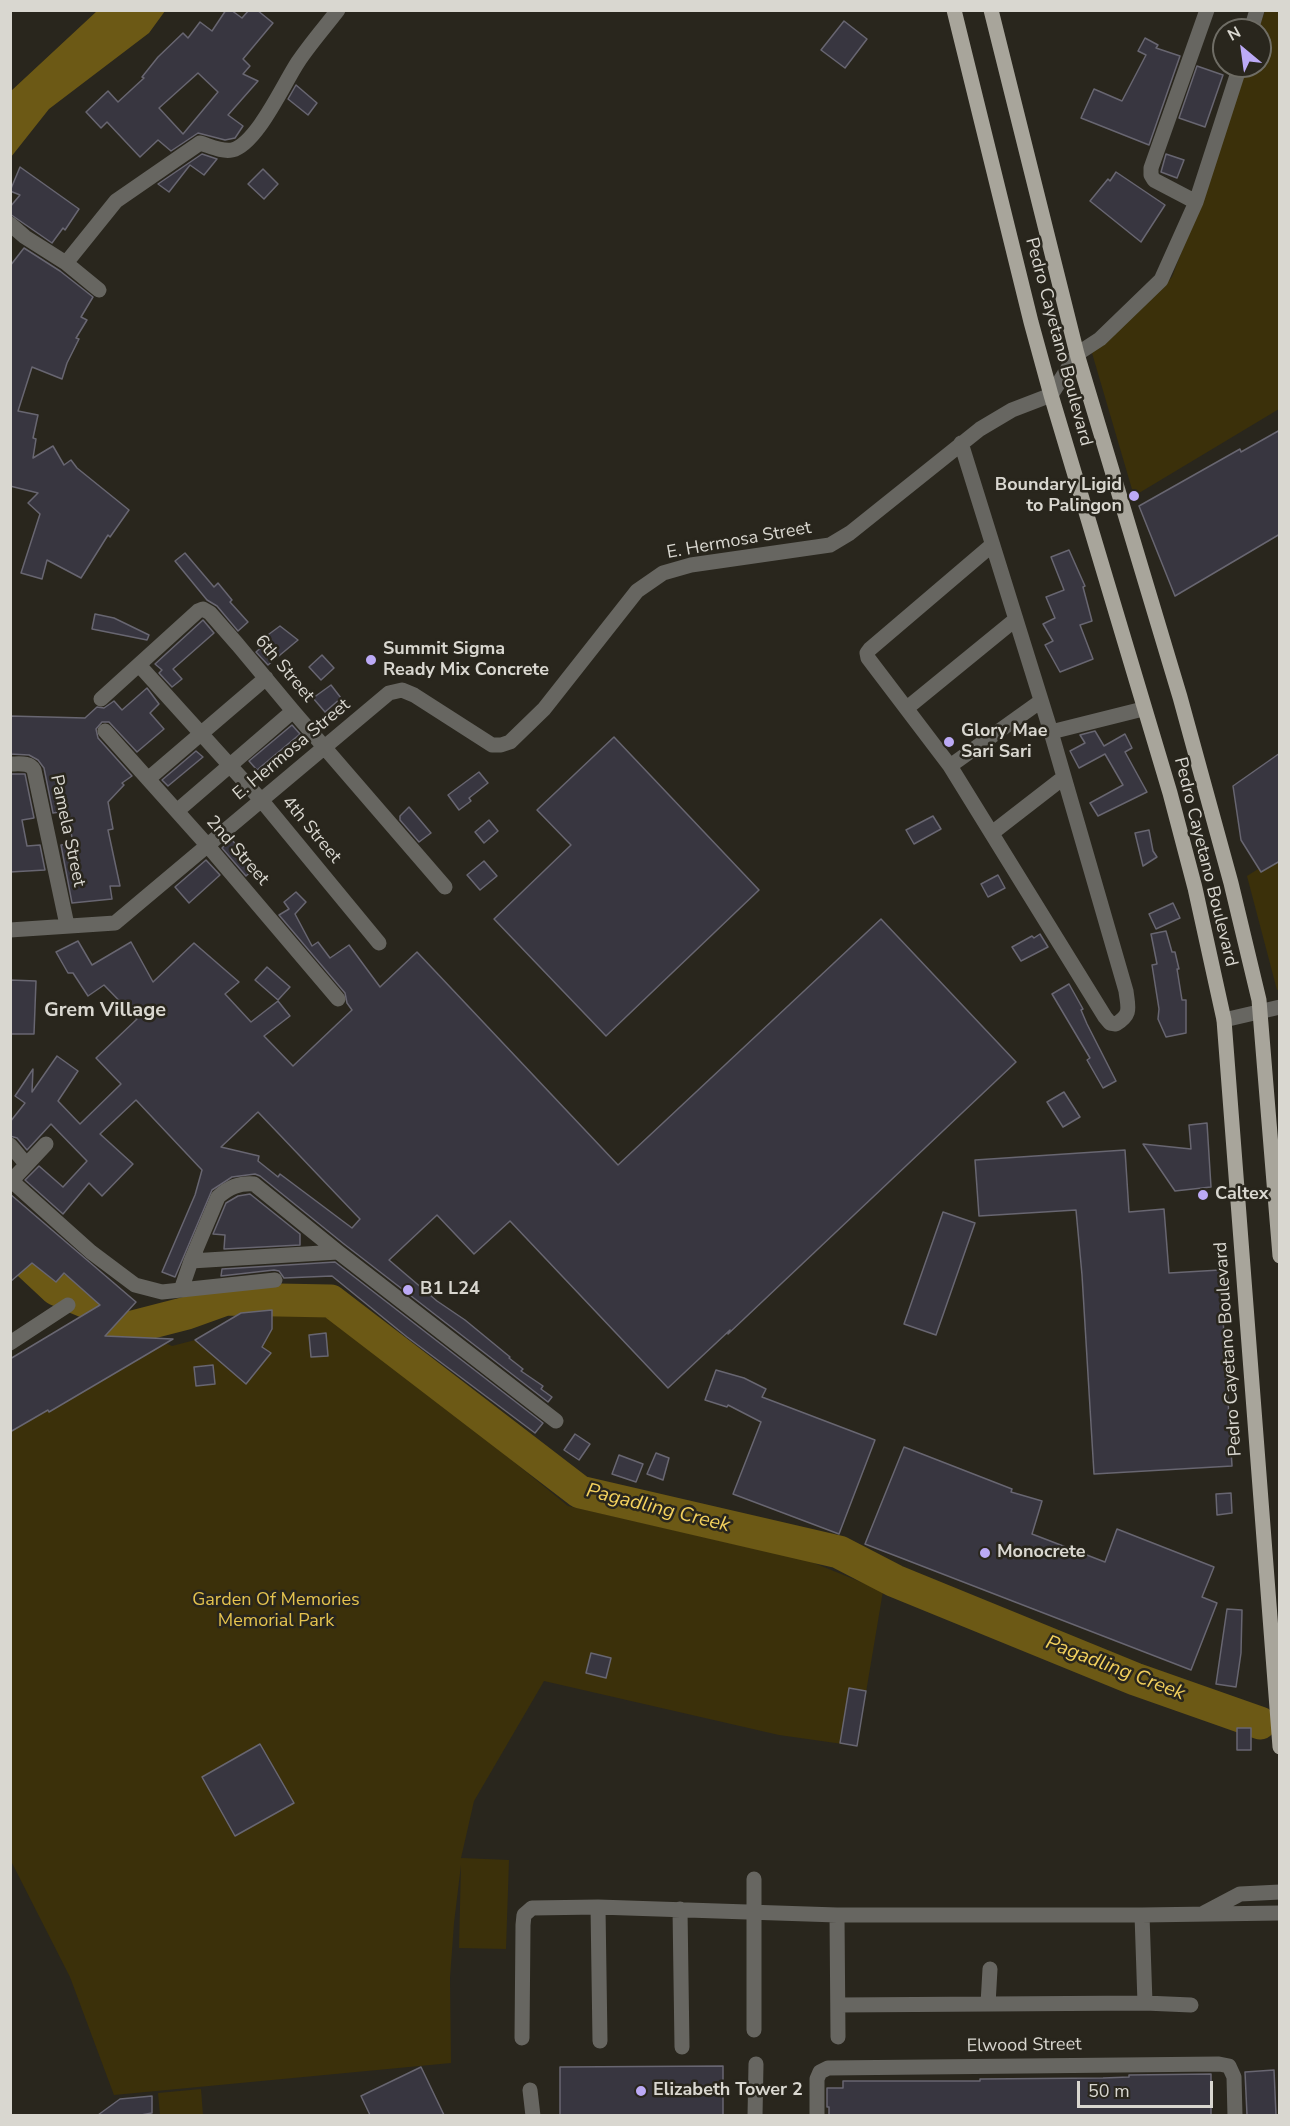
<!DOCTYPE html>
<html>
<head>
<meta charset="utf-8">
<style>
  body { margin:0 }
  #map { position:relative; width:1290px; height:2126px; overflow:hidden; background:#29261d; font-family:"Nunito Sans",sans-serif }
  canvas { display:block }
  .frame { position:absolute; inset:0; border:12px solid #d9d7d0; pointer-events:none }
  .north { position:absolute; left:1212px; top:18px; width:60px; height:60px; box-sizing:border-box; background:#29261d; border:2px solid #6f6d65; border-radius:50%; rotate:331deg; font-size:16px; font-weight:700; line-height:24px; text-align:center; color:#d9d7d0 }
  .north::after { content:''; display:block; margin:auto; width:21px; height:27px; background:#bcaaf6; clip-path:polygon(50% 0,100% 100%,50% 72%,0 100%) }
  .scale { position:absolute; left:1077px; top:2081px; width:136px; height:27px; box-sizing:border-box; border:3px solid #d9d7d0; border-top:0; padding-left:8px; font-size:18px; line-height:21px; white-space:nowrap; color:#d9d7d0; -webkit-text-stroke:4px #29261d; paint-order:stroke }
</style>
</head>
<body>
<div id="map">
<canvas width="1290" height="2126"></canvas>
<div class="frame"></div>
<div class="north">N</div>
<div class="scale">50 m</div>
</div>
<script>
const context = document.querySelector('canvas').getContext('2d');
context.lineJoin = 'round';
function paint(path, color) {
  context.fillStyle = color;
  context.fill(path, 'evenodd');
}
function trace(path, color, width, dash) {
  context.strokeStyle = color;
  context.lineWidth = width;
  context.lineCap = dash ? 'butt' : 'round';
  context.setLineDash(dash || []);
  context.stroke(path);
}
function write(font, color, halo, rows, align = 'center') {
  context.font = font + ' "Nunito Sans",sans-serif';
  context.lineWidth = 5;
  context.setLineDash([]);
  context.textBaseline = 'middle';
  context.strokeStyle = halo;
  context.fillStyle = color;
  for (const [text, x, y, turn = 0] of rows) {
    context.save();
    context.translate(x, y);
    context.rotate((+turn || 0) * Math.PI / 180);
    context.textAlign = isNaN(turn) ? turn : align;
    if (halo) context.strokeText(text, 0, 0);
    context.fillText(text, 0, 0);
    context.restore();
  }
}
paint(new Path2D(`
  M1265,11H1279V409L1134,496L1092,353L1172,277L1214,165L1247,66H1260V30H1258Z
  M1279,856L1280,989L1277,990L1247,876Z
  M272,1310L334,1315L568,1506L809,1561L883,1591L857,1746L779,1735L544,1681L474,1801L461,1858L509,1860L506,1949L459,1948L461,1865L454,1923L450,1978L451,2063L114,2095L70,1977L11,1861V1419L126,1337L153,1338L172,1346L195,1340L241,1313Z
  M201,2089L203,2115H160L158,2093Z`), '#3b300a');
paint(new Path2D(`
  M97,11H165L149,33L49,109L11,157V91Z`), '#6c5915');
trace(new Path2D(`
  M10,1246L56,1289L94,1305L121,1330L187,1313L226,1299L331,1301L580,1492L839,1552L895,1581L1135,1679L1260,1723`), '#6c5915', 33);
const building = new Path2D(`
  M226,10H231L242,18L249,10H257L273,23L243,59L250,66L243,74L258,81L228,115L243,126L235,138L225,140L198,133L171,151L158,140L140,157L107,122L101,128L86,112L108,91L118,102L144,78L142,77L158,57L183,33L188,38L200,22L212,31ZM198,73L218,92L183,134L159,108Z
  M844,21L867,39L845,68L821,50Z
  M1145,38L1158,45L1156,48L1180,56L1149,145L1081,118L1094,89L1122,101L1146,55L1138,51Z
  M1197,66L1223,75L1205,127L1179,118Z
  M296,85L317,103L308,115L288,99Z
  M202,154L217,159L204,175L190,165L169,192L158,184Z
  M1166,154L1184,160L1177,178L1161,172Z
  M20,167L79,209L65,230L63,228L52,243L10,214V207L20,195L10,191Z
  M263,169L278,184L264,199L248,184Z
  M1116,172L1165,205L1141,242L1090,201L1108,179L1110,181Z
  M24,248L60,271L93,297L81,317L87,320L76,338L79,339L67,363L62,379L32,367L18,411L38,415L33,438L36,439L33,458L53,446L64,465L71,460L77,468L129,510L110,537L108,535L81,578L47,560L42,579L21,573L40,514L28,503L38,493L10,486V266Z
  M1280,430V534L1175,596L1139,506L1240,449L1241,452Z
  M1069,550L1085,586L1083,587L1092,621L1080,625L1093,659L1060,672L1045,645L1053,641L1043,624L1055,618L1046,597L1064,590L1051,557Z
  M185,553L214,587L218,583L232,600L230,602L248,622L238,631L217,606L207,600L175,561Z
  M95,614L114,618L149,635L147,640L92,629Z
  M203,620L214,633L173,669L182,679L172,687L159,673L162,670L155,664Z
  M280,626L298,640L268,665L256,652L264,645L261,640Z
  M322,655L334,668L321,680L309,667Z
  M331,685L341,698L325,712L313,698Z
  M147,688L159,704L150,713L164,729L137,752L109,722H102L96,729L98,738L132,776L122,783L124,785L108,802L113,829L108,830L120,886H110L112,899L72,903L61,845L73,843L67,811L53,813L44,768L38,760L29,755L10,754V716L85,718L97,707L104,708L114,701L122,710Z
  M292,725L300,734L257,770L249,761Z
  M1095,731L1104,746L1125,734L1132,748L1125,752L1147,792L1098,816L1090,803L1123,785L1105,754L1079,768L1070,751L1085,743L1080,735Z
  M614,737L759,890L606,1036L494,919L571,845L537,810Z
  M196,751L203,757L168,786L162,780Z
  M1280,753V861L1261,872L1241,840L1233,786Z
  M479,772L488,783L469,798L471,801L459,810L448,795Z
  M10,774H25L34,818L22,820L27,846L40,845L45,870L10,872Z
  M409,807L431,833L419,842L400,820V816Z
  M933,816L941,829L914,844L906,830Z
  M489,820L498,831L484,843L475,832Z
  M1149,830L1153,851L1157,857L1143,866L1135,833Z
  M231,839L256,867L246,876L222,848Z
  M206,860L220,875L189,903L175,887Z
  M484,861L497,876L480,890L467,875Z
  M998,875L1005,888L988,897L981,884Z
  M296,892L306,902L295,914L312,946L318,942L330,958L349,945L380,987L417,952L618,1165L881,919L1016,1062L728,1334L730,1330L668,1388L510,1221L474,1254L437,1215L389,1260L437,1301L465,1320L510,1357L509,1358L523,1369L521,1371L543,1386L541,1389L552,1397L548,1402L344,1244L260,1176L255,1174L232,1177L212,1190L175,1277L162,1272L195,1195L202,1170L136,1100L100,1134L133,1164L102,1196L89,1183L63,1214L25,1180L39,1166L63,1187L87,1161L51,1124L27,1150L17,1138L10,1136V1122L25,1103L15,1096L33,1069L32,1092L57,1056L78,1071L58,1101L80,1124L121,1084L96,1058L137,1019L104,985L88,996L73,973H68L56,952L78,941L92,965L131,942L153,982L194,943L239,982L225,994L251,1022L278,1001L290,1016L264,1036L293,1066L352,1010L347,1003L345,993L279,915L289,909L284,902ZM258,1112L360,1219L352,1228L280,1174L278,1177L258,1161L259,1156L221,1147Z
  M1173,903L1180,918L1156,929L1149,914Z
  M1166,931L1172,952H1175L1179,969H1177L1182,1000H1186V1033L1166,1037L1158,1019L1159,1009L1152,965L1157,964L1151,934Z
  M1040,934L1048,947L1021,961L1012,947L1032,936L1034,938Z
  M267,967L290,987L278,1000L255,980Z
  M10,980L36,981L34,1034H10Z
  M1069,984L1083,1009L1081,1010L1087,1024L1116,1081L1103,1088L1087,1060L1090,1058L1052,994Z
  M1064,1092L1080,1117L1063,1127L1047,1102Z
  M1207,1123L1211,1187L1175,1191L1143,1144L1191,1149L1189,1125Z
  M1125,1150L1129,1212L1164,1209L1169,1273L1220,1270L1232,1466L1094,1474L1082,1275L1076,1210L979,1216L975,1160Z
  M10,1194L136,1302L105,1336L173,1339L49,1412L48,1410L10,1432V1359L100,1305L64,1273L56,1282L32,1263L10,1282Z
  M250,1194L300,1234V1245L224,1249L225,1235L213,1234L226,1203L238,1196Z
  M943,1212L975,1223L936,1335L904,1324Z
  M335,1262L543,1423L535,1433L407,1337L332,1276L284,1278L279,1271L274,1270L221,1276L222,1269Z
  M272,1310V1329L262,1347L271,1353L246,1384L195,1340L241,1313Z
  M326,1333L328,1356L311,1357L309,1335Z
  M213,1365L215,1384L196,1386L194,1367Z
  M716,1370L744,1378L766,1389L762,1397L875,1440L839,1534L733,1494L761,1422L728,1405L727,1407L705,1400Z
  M575,1434L590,1444L579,1460L564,1450Z
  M904,1447L1012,1489L1011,1492L1042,1501L1032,1534L1105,1562L1117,1529L1214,1567L1202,1597L1217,1603L1191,1670L865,1544Z
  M656,1453L669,1458L663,1480L647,1474Z
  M619,1455L643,1464L636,1482L612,1474Z
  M1231,1493L1232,1513L1217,1515L1216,1494Z
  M1227,1609L1242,1610L1241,1653L1236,1687L1216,1684Z
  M591,1653L611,1658L606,1678L586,1673Z
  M849,1688L866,1691L857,1746L840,1743Z
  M1237,1728H1251V1750H1237Z
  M260,1744L294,1803L235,1836L202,1777Z
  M723,2066V2115H560V2067Z
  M421,2067L444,2115H370L361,2096Z
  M1274,2070L1276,2115H1247L1245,2072Z
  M1211,2074V2115H829V2107H827V2088H843V2081H980V2079L1103,2078L1129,2077V2075Z
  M152,2096V2113L141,2115H98L120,2099Z`);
paint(building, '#383640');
trace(building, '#686671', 1.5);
trace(new Path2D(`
  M1251,30L1257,10
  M1196,202L1154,180L1151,175V168L1207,10
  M10,224L25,237L66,263L99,290
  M66,263L116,201L200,143C210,146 222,152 232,150C257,144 284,83 298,62C310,44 325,27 338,10
  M961,443L1051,732L1126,991C1128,1008 1132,1014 1116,1024L1110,1023L1105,1017L950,766L868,658L867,653L870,649L992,545
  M139,665L262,801L379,943
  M101,699L198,611L203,609L210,613L238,645L293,711L445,887
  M907,708L1016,619
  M105,731L208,846L338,999
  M1051,732L1143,709
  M10,764C19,764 30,762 34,770L67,925
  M950,766L1041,701
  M148,779L266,678
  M177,811L293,711
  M992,833L1063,778
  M10,930L115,923L389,693L402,690L414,695L492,745H501L510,742L544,709L637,591L663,573L691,565L830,545L850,533L980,429L1012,410L1051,395L1077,354L1100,339L1161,280L1196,202L1240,66
  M1224,1020L1280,1007
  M46,1144L15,1177V1184L91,1252L135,1285L162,1292L275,1280
  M10,1145L26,1164
  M191,1261L338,1252
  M181,1290L191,1261L218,1197C229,1187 239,1183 254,1184L338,1252L556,1421
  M10,1343L68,1305
  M598,1907L600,2041
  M680,1909L682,2047
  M1204,1913L1240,1894L1280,1892
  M837,1915L838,2037
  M1142,1915L1145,2003
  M988,2004L990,1969
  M838,2005L1145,2003L1191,2005
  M754,2030V1879
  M522,2038L523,1925L524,1915L532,1908L598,1907L837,1915H1142L1280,1913
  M530,2090L533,2116
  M755,2116L756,2064
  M817,2116V2079L820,2072L828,2068L1219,2064L1229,2066L1234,2077L1235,2116`), '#676661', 15);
trace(new Path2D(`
  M954,10L1031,322L1051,395L1170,793L1195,888L1224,1020L1280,1747
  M991,10L1077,354L1180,697L1231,883L1259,1000L1280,1256`), '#a8a59b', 15);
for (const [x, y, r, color] of [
  [1134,496,6,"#bcaaf6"],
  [371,660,6,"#bcaaf6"],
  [949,742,6,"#bcaaf6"],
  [1203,1195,6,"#bcaaf6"],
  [408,1290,6,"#bcaaf6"],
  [985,1553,6,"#bcaaf6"],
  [641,2091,6,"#bcaaf6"]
]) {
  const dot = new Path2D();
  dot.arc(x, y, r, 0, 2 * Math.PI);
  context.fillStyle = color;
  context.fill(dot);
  trace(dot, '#29261d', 2);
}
write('18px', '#d9d7d0', '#29261d', [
  ["Pedro Cayetano Boulevard",1058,342,75],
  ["E. Hermosa Street",739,541,-10],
  ["6th Street",284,669,50],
  ["E. Hermosa Street",292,750,-40],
  ["4th Street",311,830,50],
  ["Pamela Street",67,831,78],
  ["2nd Street",237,851,49],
  ["Pedro Cayetano Boulevard",1205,862,76],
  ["Pedro Cayetano Boulevard",1229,1349,-94],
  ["Elwood Street",1024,2046,-1]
]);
write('bold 18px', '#d9d7d0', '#29261d', [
  ["Boundary Ligid",1122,486,"right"],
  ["to Palingon",1122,507,"right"],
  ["Summit Sigma",383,650],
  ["Ready Mix Concrete",383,671],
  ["Glory Mae",961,732],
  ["Sari Sari",961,753],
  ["Caltex",1215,1195],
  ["B1 L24",420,1290],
  ["Monocrete",997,1553],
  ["Elizabeth Tower 2",653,2091]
], 'left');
write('18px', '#e5c34e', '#29261d', [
  ["Garden Of Memories",276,1601],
  ["Memorial Park",276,1622]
]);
write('bold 20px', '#d9d7d0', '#29261d', [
  ["Grem Village",105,1011]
]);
write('italic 20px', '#f3d15d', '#29261d', [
  ["Pagadling Creek",658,1509,14],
  ["Pagadling Creek",1115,1669,21]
]);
</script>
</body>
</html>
